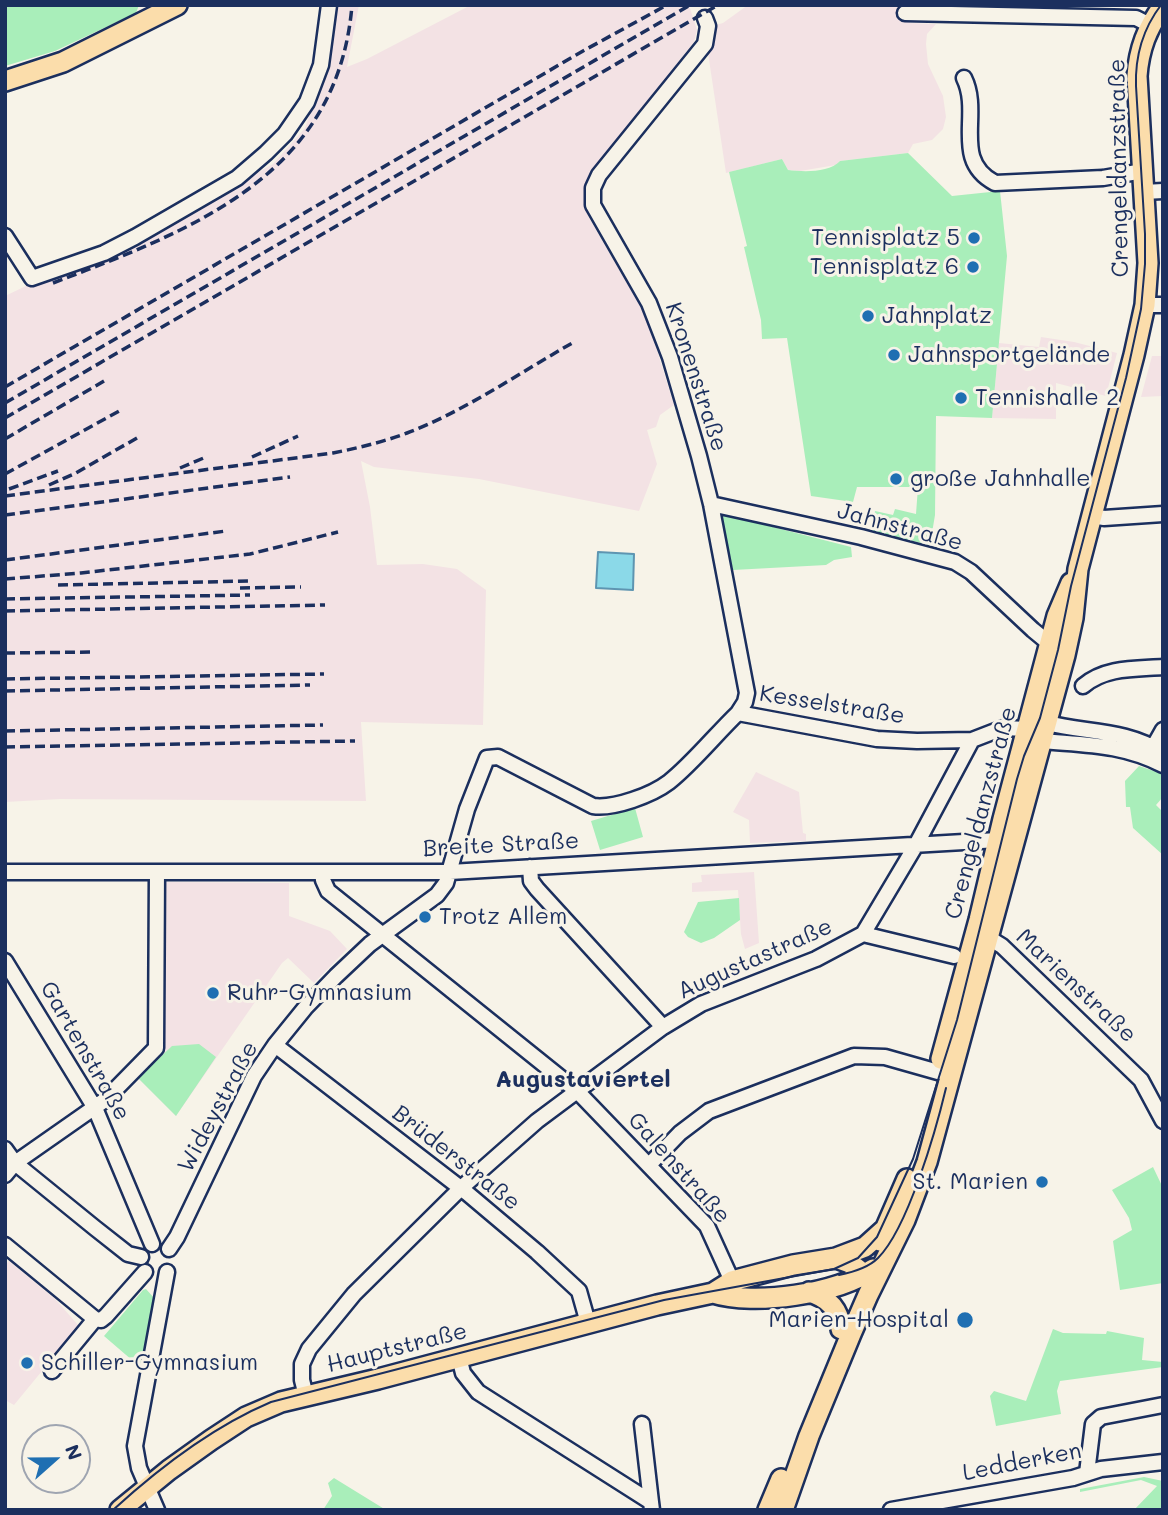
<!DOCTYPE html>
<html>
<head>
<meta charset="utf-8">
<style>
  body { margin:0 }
  #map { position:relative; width:1168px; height:1515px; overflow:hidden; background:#f7f3e8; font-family:Mali,sans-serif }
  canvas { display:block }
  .frame { position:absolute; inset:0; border:7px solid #1b2f5e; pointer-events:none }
  .north { position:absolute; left:21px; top:1424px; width:70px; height:70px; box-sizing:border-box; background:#f7f3e8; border:2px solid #9fa5b1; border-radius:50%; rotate:69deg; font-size:19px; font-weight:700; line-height:28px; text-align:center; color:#1b2f5e }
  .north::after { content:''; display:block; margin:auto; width:24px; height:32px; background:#1f6fb2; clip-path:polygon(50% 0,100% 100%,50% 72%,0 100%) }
</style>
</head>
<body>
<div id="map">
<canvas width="1168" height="1515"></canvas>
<div class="frame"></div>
<div class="north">N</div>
</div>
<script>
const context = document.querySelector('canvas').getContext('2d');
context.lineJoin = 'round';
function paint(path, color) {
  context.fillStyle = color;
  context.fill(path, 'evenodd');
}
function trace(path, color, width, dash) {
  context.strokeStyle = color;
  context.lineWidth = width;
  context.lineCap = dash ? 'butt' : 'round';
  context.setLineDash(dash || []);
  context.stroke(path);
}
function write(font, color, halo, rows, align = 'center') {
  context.font = font + ' Mali,sans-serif';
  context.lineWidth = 6;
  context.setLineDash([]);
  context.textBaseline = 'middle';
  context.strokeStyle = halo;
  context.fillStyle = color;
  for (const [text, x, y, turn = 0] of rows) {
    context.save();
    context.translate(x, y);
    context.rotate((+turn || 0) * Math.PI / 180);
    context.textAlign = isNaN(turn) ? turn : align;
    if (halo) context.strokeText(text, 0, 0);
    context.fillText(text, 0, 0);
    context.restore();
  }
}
paint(new Path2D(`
  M335,5H359L347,67L367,59L471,5H689L697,30L694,42L592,170L584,188V204L588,216L647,318L674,405L660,415L656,427L647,430L657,464L639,511L479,479L374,467L361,461L370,507L377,565L423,564L457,569L486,590L483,725L361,722L366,801L60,799L5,802V296L28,285L101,259L273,164L305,128L324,73Z
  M748,5H909L910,23L936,24L927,34L926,44L928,64L943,96L946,117L943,129L932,140L913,144L908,153L840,161L836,165L800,171L788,170L782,159L726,173L708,53L712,45V26L723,23Z
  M1041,337L1074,342L1117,353L1106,396L1056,383V419L992,418L999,343L1039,347Z
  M1152,356H1163V396L1141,397Z
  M756,772L799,792L803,833L806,834V841L750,843L749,820L733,812Z
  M754,872L759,943L745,949L741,934L738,890L692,892V883L702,882L701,875Z
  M165,882L289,883V916L330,931L347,949L314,983L288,958L282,963L176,1116L138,1078L165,1052Z
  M9,1261L55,1299L79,1326L14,1405L5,1400V1265Z`), '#f3e2e4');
paint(new Path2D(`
  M5,5H139L136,13L55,51L5,66Z
  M908,153L952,196L1000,191L1007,256L992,418L936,416L935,515L930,545L871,531L875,511L893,515L895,509L916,514L918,487H857L853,502L811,496L787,338L762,339L761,320L744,247L747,246L729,172L782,159L788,170C803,172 829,173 840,161Z
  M722,514L851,547L852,557L834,560L826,565L733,570L721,522Z
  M1139,766L1163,774V797L1156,805L1163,812V855L1133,828L1130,807H1126L1125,781Z
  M635,808L643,837L600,850L591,821Z
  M739,898L740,920L714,938L701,943L688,937L684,932L698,902Z
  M199,1044L216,1057L176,1116L138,1078L172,1046Z
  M1153,1167L1163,1188V1283L1120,1290L1113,1241L1132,1230L1129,1218L1112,1190Z
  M146,1289L155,1299L140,1367L104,1336L143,1290Z
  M1053,1329L1063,1333L1106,1334L1107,1331L1144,1338L1142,1360L1163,1362V1367L1060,1381L1057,1391L1061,1414L996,1426L990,1396L994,1391L1026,1401Z
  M1144,1477L1163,1481V1510H1134L1157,1486L1141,1480L1080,1492V1489Z
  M334,1478L386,1510H323L332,1496L328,1483Z`), '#a9eeba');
const water = new Path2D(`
  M598,552L634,554L633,590L596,588Z`);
paint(water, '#8bd9e8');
trace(water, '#5e95b1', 2);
const minor = new Path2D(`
  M905,13L1136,18L1150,25
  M964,78C982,114 951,160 995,183L1103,178L1143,171
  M1144,192L1163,191
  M5,236L32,278L104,253L135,237L237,178L266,153L285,134L307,102L321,65L329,5
  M1145,305H1163
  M711,504L861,537L955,562L971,572L1033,630L1050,644
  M1092,516L1104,518L1163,514
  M1083,686C1105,667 1135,669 1163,667
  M738,713L877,739L917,741L972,740L1003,728L1028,729
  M1047,723C1087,733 1126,729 1163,753
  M1042,741C1086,745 1122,744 1163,765
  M1150,753L1163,730
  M530,867L531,881L537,889L663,1027
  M5,872H450L998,840
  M322,872L323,880L328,891L577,1091L707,1226L732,1281
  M984,930L989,938L1002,946L1141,1080L1163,1121
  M863,934L954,956
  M5,961L95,1108L152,1244
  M275,1045L467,1193L537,1252L579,1291L588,1323
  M5,1149L15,1163L95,1228L128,1254L141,1257
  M649,1165L680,1133L709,1111L854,1056L885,1057L938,1072
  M5,1175L15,1163L105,1100L156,1048L157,872
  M5,1245L95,1319
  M169,1249L177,1237L254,1076L275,1045L305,1008L336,976L370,944L437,895L446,883L467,809L487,758L498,757L593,806C614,809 652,795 669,782C692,764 716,734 738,713L745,702L747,693L711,504L699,456L670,357L649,303L593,205V188L599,175L705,44L708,26L705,18
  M459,1357L463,1373L478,1392L651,1502L652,1510
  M52,1371L95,1319L101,1320L106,1316L145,1272
  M306,1396L302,1380V1364L309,1349L354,1294L460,1189L537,1121L663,1027L701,1004L816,959L863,934L916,845L972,740
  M642,1424L651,1502
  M1087,1473L1093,1424L1101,1417L1163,1405
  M157,1510L139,1468L135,1446L167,1272
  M891,1510L1073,1478L1101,1469L1163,1462`);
const major = new Path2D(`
  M5,81L63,62L177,5
  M941,1059L979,920L1003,819L1057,616L1071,583
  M880,1241L907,1179
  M836,1258L865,1247L885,1229
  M809,1292C829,1298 839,1309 841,1329
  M713,1293C754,1306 838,1294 873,1269
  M120,1510L169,1470L211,1440L246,1417L281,1402L378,1379L657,1305L713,1293L732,1281L793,1265L836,1258L850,1263L865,1275
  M768,1510L781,1479
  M783,1510L809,1436L851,1334L868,1295L905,1220L927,1162L1065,655L1073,618L1078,569L1134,355L1145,305L1148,263L1137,76C1139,49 1147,28 1163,6`);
trace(minor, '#1b2f5e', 19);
trace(major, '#1b2f5e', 24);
trace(minor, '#f7f3e8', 14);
trace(major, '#fbddab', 19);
trace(new Path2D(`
  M839,1275C854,1272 868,1268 878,1258C908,1228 936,1130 946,1088
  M113,1510C160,1467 212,1427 271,1402L664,1300L834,1269L858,1258L877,1237L913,1159L957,1020L1017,779L1024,756L1040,718L1058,650L1071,586L1126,378L1141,309L1145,264V234L1136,86C1135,56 1142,30 1161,5`), '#1b2f5e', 2);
trace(new Path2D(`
  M53,283C192,230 338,176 352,5
  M5,387L583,51L667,5
  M5,403L690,5
  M5,418L718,5
  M5,439L104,381
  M252,457L298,436
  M180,468L206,457
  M5,474L121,410
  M49,485L74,474L137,438
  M9,489L58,471
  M5,496L333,453C358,448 383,442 407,433C463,412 521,372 574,342
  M5,515L290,477
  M5,560L226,531
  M5,579L81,573L250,554L338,532
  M58,585L250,581
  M240,588L301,587
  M5,599L250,595
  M5,611L325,605
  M5,653L94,652
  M5,679L324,674
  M5,691L310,685
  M5,731L323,725
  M5,747L355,741`), '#1b2f5e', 3.5, [10, 5]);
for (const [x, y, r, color] of [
  [974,238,7,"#1f6fb2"],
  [973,267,7,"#1f6fb2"],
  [868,316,7,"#1f6fb2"],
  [894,355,7,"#1f6fb2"],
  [961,398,7,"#1f6fb2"],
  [896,479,7,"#1f6fb2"],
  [425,917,7,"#1f6fb2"],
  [213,993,7,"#1f6fb2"],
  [1042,1182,7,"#1f6fb2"],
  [965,1320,9,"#1f6fb2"],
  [27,1363,7,"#1f6fb2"]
]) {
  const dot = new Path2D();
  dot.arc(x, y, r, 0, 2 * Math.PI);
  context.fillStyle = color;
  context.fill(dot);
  trace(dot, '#f7f3e8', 2.5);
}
write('23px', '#1b2f5e', '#f7f3e8', [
  ["Crengeldanzstraße",1119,168,-91],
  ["Kronenstraße",696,377,72],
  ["Jahnstraße",900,527,15],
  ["Kesselstraße",832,705,9],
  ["Crengeldanzstraße",981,813,-75],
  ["Breite Straße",501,845,-3],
  ["Augustastraße",755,959,-24],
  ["Marienstraße",1076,986,43],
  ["Gartenstraße",85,1051,60],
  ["Wideystraße",218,1107,-62],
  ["Brüderstraße",456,1158,38],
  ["Galenstraße",679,1168,48],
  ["Hauptstraße",397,1348,-14],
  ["Ledderken",1022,1462,-11]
]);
write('23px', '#1b2f5e', '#f7f3e8', [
  ["Tennisplatz 5",960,238,"right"],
  ["Tennisplatz 6",959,267,"right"],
  ["Jahnplatz",882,316],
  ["Jahnsportgelände",908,355],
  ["Tennishalle 2",975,398],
  ["große Jahnhalle",910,479],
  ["Trotz Allem",439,917],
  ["Ruhr-Gymnasium",227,993],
  ["St. Marien",1028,1182,"right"],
  ["Marien-Hospital",949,1320,"right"],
  ["Schiller-Gymnasium",41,1363]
], 'left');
write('bold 24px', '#1b2f5e', '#f7f3e8', [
  ["Augustaviertel",583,1080]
]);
</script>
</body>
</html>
